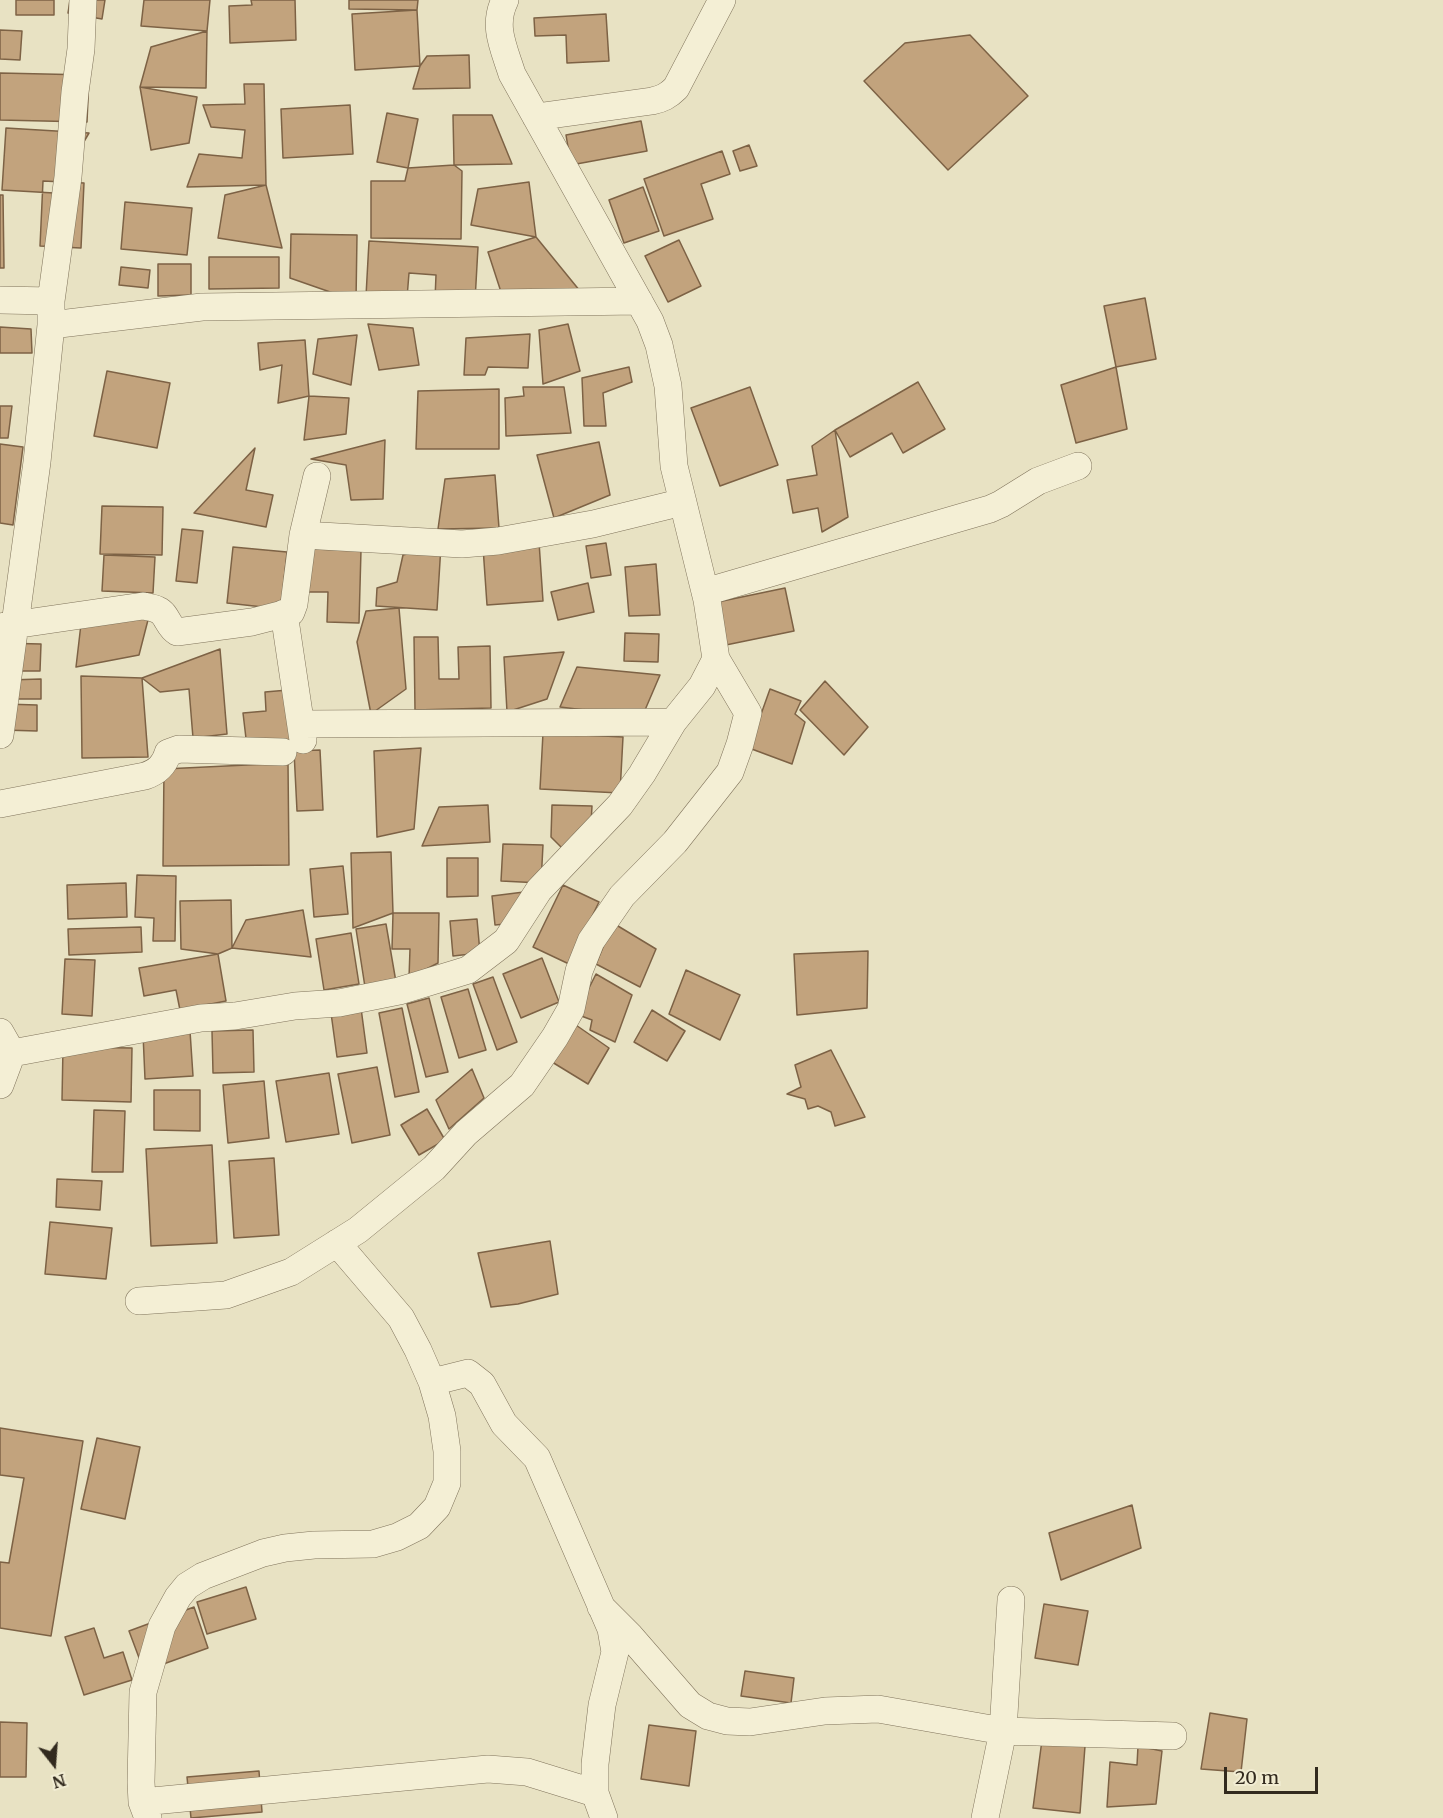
<!DOCTYPE html>
<html>
<head>
<meta charset="utf-8">
<style>
  body { margin:0 }
  #map { position:relative; width:1443px; height:1818px; overflow:hidden; background:#e8e2c3; font-family:Merriweather,serif }
  canvas { display:block }
  .north { position:absolute; left:24px; top:1734px; width:60px; height:60px; -webkit-text-stroke:4px #f1ecd2; paint-order:stroke; rotate:163deg; font-size:16px; font-weight:700; line-height:24px; text-align:center; color:#322a1e }
  .north::after { content:''; display:block; margin:auto; width:21px; height:27px; background:#322a1e; clip-path:polygon(50% 0,100% 100%,50% 72%,0 100%) }
  .scale { position:absolute; left:1224px; top:1767px; width:94px; height:27px; box-sizing:border-box; border:3px solid #322a1e; border-top:0; padding-left:8px; font-size:18px; line-height:21px; white-space:nowrap; color:#322a1e; -webkit-text-stroke:4px #f1ecd2; paint-order:stroke }
</style>
</head>
<body>
<div id="map">
<canvas width="1443" height="1818"></canvas>
<div class="north">N</div>
<div class="scale">20 m</div>
</div>
<script>
const context = document.querySelector('canvas').getContext('2d');
context.lineJoin = 'round';
function paint(path, color) {
  context.fillStyle = color;
  context.fill(path, 'evenodd');
}
function trace(path, color, width, dash) {
  context.strokeStyle = color;
  context.lineWidth = width;
  context.lineCap = dash ? 'butt' : 'round';
  context.setLineDash(dash || []);
  context.stroke(path);
}
const building = new Path2D(`
  M16,0H54V15H16Z
  M70,0H105L102,19L68,13Z
  M144,0H210L207,31L141,26Z
  M251,0H295L296,40L230,43L229,6L252,5Z
  M349,0H418L417,10L349,9Z
  M417,10L420,66L355,70L352,14Z
  M606,14L609,61L567,63L566,35L535,36L534,18Z
  M0,30L22,31L20,60L0,59Z
  M207,31L206,88L140,87L151,47Z
  M970,35L1028,96L948,170L864,81L905,43Z
  M469,55L470,88L413,89L420,66L427,56Z
  M0,73L89,75L87,122L0,120Z
  M244,84H264L266,185L187,187L199,154L242,158L245,130L211,127L203,105L245,104Z
  M140,87L197,97L189,143L151,150Z
  M350,105L353,154L283,158L281,109Z
  M387,113L418,119L408,168L377,162Z
  M453,115H492L512,164L454,165Z
  M641,121L647,151L571,165L566,135Z
  M6,128L89,133L54,193L2,190Z
  M749,145L757,166L740,171L733,151Z
  M722,151L730,174L701,184L713,219L664,236L644,179Z
  M454,165L462,171L461,239L371,238V181H405L408,168Z
  M43,181L84,183L81,248L40,246Z
  M529,182L536,237L471,225L478,189Z
  M266,185L282,248L218,238L225,195Z
  M643,187L659,231L624,243L609,200Z
  M0,195H3L4,268H0Z
  M125,202L192,208L187,255L121,249Z
  M291,234L357,235L356,301L290,278Z
  M536,237L580,291L502,295L488,252Z
  M679,240L701,286L668,302L645,256Z
  M369,241L478,247L475,301L435,299L436,275L409,273L407,298L366,296Z
  M209,257H279V288L209,289Z
  M158,264H191V295L158,296Z
  M121,267L150,270L148,288L119,285Z
  M1145,298L1156,359L1116,367L1104,306Z
  M368,324L413,328L419,365L379,370Z
  M568,324L580,371L543,384L539,330Z
  M0,327L31,329L32,353H0Z
  M530,334L528,368L488,367L485,375H464L466,338Z
  M357,335L351,385L313,374L318,339Z
  M305,340L309,396L278,403L282,365L260,370L258,343Z
  M629,367L632,382L603,393L606,426H584L582,378Z
  M1116,367L1127,429L1076,443L1061,385Z
  M107,371L170,383L157,448L94,436Z
  M918,382L945,429L903,453L892,433L850,457L835,430Z
  M523,387H564L571,433L506,436L505,398L524,396Z
  M750,387L778,465L720,486L691,408Z
  M499,389V449H416L418,391Z
  M309,396L349,398L346,434L304,440Z
  M0,406H12L8,438H0Z
  M835,430L848,517L822,532L818,508L793,513L787,480L817,475L812,446Z
  M385,440L383,499L351,500L346,465L311,459Z
  M599,442L610,495L554,518L537,455Z
  M0,444L23,447L13,525L0,523Z
  M255,448L246,490L273,495L266,527L194,513Z
  M495,475L499,528L438,529L445,479Z
  M102,506L163,507L162,555L100,554Z
  M182,529L203,531L197,583L176,581Z
  M539,542L543,601L487,605L483,547Z
  M606,543L611,575L591,578L586,546Z
  M441,545L437,610L376,606L377,588L397,582L403,555Z
  M233,547L287,552L281,609L227,603Z
  M309,549L361,550L359,623L327,622L328,592H307Z
  M104,555L155,557L153,593L102,591Z
  M656,564L660,615L629,616L625,567Z
  M588,583L594,612L558,620L551,592Z
  M785,588L794,631L721,646L713,603Z
  M399,608L406,689L371,714L357,642L366,611Z
  M149,616L139,655L76,667L81,624Z
  M625,633L659,634L658,662L624,661Z
  M414,637H438L439,679H459L458,647L490,646L491,708L415,710Z
  M0,643L41,644L40,671H0Z
  M220,649L227,734L193,738L189,689L160,692L142,678Z
  M564,652L547,699L507,712L504,657Z
  M577,667L660,675L642,717L560,707Z
  M81,676L142,678L148,757L82,758Z
  M41,679V699H8V680Z
  M825,681L868,727L844,755L800,710Z
  M770,689L801,701L795,714L805,722L792,764L749,748Z
  M288,690L293,743L247,747L243,713L266,711L265,692Z
  M4,704L37,705V731L3,730Z
  M543,733L623,737L620,793L540,789Z
  M421,748L414,829L377,837L374,751Z
  M320,750L323,810L297,811L294,751Z
  M288,763L289,865L163,866L164,769Z
  M488,805L490,842L422,846L439,807Z
  M552,805L592,806L591,824L564,850L551,837Z
  M503,844L543,845L541,883L501,881Z
  M391,852L393,913L353,928L351,853Z
  M447,858H478V896L447,897Z
  M343,866L348,914L314,917L310,869Z
  M137,875L176,876L175,941H153L154,918L135,917Z
  M126,883L127,917L68,919L67,885Z
  M563,885L599,902L569,964L533,947Z
  M524,892L526,922L495,925L492,896Z
  M231,900L232,948L218,954L181,949L180,901Z
  M303,910L311,957L232,948L246,920Z
  M393,913H439L438,963L409,978L410,949H392Z
  M477,919L480,953L453,956L450,921Z
  M613,923L656,949L640,987L596,964Z
  M386,924L396,982L365,987L356,929Z
  M141,927L142,952L69,955L68,929Z
  M351,933L359,984L324,990L316,939Z
  M868,951L867,1008L797,1015L794,954Z
  M218,954L226,1001L180,1010L176,990L144,996L139,968Z
  M542,958L559,1002L521,1018L503,974Z
  M65,959L95,960L92,1016L62,1014Z
  M686,970L740,995L720,1040L669,1014Z
  M596,974L632,995L615,1042L590,1030L592,1020L576,1014Z
  M493,977L517,1042L497,1050L473,984Z
  M468,989L486,1050L459,1058L441,997Z
  M429,998L448,1072L426,1077L407,1004Z
  M361,1008L367,1053L337,1057L331,1013Z
  M402,1008L419,1092L395,1097L379,1013Z
  M652,1010L685,1031L667,1061L634,1042Z
  M573,1023L609,1048L588,1084L552,1062Z
  M253,1030L254,1072L213,1073L212,1031Z
  M190,1031L193,1076L145,1079L143,1034Z
  M63,1047L132,1048L131,1102L62,1100Z
  M831,1050L865,1117L835,1126L831,1112L818,1106L808,1109L805,1099L787,1094L801,1087L795,1065Z
  M377,1067L390,1135L352,1143L338,1074Z
  M472,1069L484,1098L449,1129L436,1100Z
  M329,1073L339,1134L286,1142L276,1081Z
  M264,1081L269,1138L228,1143L223,1085Z
  M154,1090H200V1131L154,1130Z
  M427,1109L445,1140L419,1155L401,1125Z
  M94,1110L125,1111L123,1172H92Z
  M212,1145L217,1243L151,1246L146,1149Z
  M274,1158L279,1235L234,1238L229,1161Z
  M57,1179L102,1181L100,1210L56,1207Z
  M50,1222L112,1228L106,1279L45,1274Z
  M550,1241L558,1294L518,1304L491,1307L478,1253Z
  M0,1428L83,1441L51,1636L0,1628V1562L9,1563L24,1478L0,1475Z
  M97,1438L140,1447L125,1519L81,1509Z
  M1132,1505L1141,1548L1061,1580L1049,1533Z
  M246,1587L256,1619L207,1634L197,1602Z
  M1044,1604L1088,1611L1078,1665L1035,1658Z
  M194,1607L208,1648L144,1671L129,1631Z
  M94,1628L104,1658L123,1652L132,1680L84,1695L65,1637Z
  M745,1671L794,1678L791,1703L741,1696Z
  M1210,1713L1247,1719L1241,1772L1201,1769Z
  M0,1722L27,1723L26,1777H0Z
  M649,1725L696,1731L689,1786L641,1779Z
  M1042,1740L1085,1746L1080,1813L1033,1808Z
  M1138,1746L1162,1751L1156,1804L1107,1807L1110,1762L1137,1765Z
  M259,1771L262,1812L191,1818L187,1777Z`);
paint(building, '#c2a37d');
trace(building, '#7d6245', 1.5);
const minor = new Path2D(`
  M536,117L652,101C662,99 668,96 676,88L722,0
  M0,300L51,301
  M51,325L202,307L639,301
  M303,535L462,544L498,541L593,524L683,502
  M705,592L990,509L1001,504L1038,481L1078,466
  M284,613L303,740
  M0,627L143,606C148,607 154,608 158,610C167,614 168,627 177,632L252,622L291,612L294,604L303,535L317,476
  M301,724L673,722
  M0,735L37,462L51,325V301L68,177L75,92L81,49L83,0
  M0,804L145,776C157,772 164,766 168,753L179,749L283,752
  M0,1032L12,1053L0,1085
  M12,1053L201,1018L235,1016L295,1006L339,1003L399,991L468,970L506,941L539,890L620,805L642,774L673,722L702,686L716,659L707,600L674,466L668,386L659,345L650,321L512,74C504,48 492,26 505,0
  M139,1301L226,1295L291,1272L358,1230L434,1168L466,1133L522,1085L555,1037L571,1009L579,971L591,941L622,896L675,842L730,772L740,744L748,713L716,659
  M432,1382L468,1373L482,1384L504,1424L537,1458L611,1629L615,1652L602,1705L595,1764V1793L604,1818
  M601,1607L630,1636L690,1705L708,1716L727,1721L750,1722L825,1711L878,1709L1003,1731L1011,1600
  M142,1802L141,1782L143,1692L162,1626L178,1597L187,1586L203,1576L263,1553L285,1548L314,1545L373,1544L397,1537L419,1526L437,1507L447,1483V1451L442,1416L432,1382L418,1350L401,1318L337,1243
  M148,1818L142,1802L488,1769L527,1772L595,1793
  M985,1818L1003,1731L1173,1736`);
trace(minor, '#80745c', 28);
trace(minor, '#f4efd5', 27);
</script>
</body>
</html>
